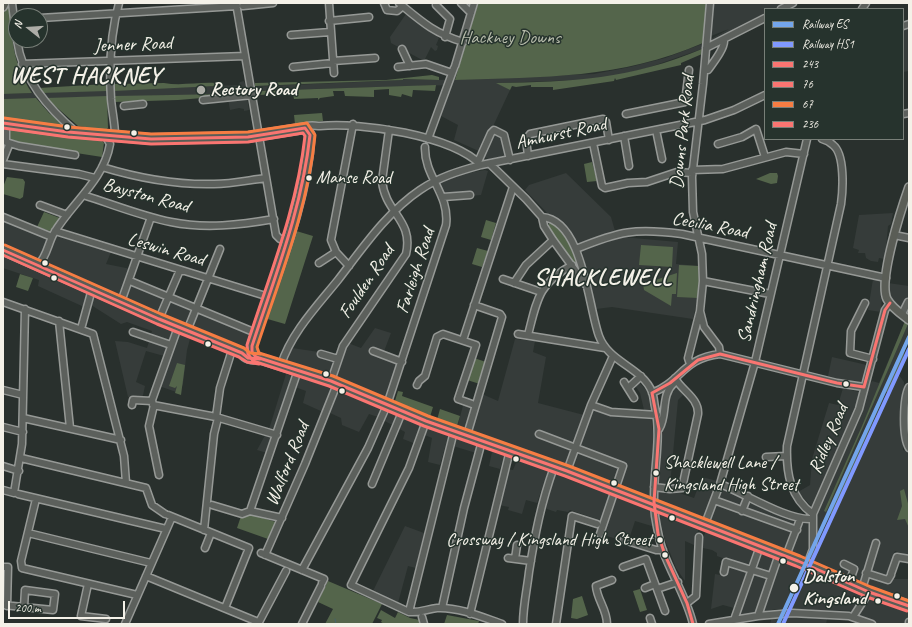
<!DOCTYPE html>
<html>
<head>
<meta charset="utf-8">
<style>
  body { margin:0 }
  #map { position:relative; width:912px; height:627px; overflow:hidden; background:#29302d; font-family:Caveat,sans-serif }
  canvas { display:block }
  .frame { position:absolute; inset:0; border:4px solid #f4f1e8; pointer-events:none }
  .legend { position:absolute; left:764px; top:8px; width:140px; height:132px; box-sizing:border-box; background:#26332d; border:1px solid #787f78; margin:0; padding:5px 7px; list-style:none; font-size:12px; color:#f4f1e8 }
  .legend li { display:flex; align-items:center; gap:8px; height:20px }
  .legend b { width:20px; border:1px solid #787f78 }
  .north { position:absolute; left:8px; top:8px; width:40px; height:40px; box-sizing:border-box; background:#26332d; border:1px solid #787f78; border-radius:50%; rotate:287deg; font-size:11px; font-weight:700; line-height:16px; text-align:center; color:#f4f1e8 }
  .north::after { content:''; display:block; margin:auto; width:14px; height:18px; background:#adada7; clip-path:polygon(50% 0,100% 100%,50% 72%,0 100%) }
  .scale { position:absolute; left:8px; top:601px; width:117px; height:18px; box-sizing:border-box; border:2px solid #f4f1e8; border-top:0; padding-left:5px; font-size:12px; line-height:14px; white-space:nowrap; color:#f4f1e8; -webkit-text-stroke:3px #26332d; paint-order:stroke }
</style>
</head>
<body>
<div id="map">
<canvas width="912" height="627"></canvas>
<div class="frame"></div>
<ul class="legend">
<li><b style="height:5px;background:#73a5eb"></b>Railway ES</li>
<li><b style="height:5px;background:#8099ff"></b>Railway HS1</li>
<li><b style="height:5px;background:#fa7571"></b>243</li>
<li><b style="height:5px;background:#fa7571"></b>76</li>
<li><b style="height:5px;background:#f77d43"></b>67</li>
<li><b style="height:5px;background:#fa7571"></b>236</li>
</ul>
<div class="north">N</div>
<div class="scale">200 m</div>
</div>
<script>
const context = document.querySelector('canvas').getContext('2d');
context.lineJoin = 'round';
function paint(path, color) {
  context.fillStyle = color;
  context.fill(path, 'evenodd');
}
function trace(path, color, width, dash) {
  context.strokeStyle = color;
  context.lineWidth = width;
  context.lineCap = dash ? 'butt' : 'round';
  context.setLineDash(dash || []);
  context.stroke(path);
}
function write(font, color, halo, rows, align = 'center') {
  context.font = font + ' Caveat,sans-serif';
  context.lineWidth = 3;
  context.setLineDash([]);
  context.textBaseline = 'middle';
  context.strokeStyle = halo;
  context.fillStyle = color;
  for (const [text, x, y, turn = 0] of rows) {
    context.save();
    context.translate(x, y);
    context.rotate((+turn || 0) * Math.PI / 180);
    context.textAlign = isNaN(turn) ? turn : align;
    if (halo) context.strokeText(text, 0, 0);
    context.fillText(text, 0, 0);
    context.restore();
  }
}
paint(new Path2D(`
  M714,3H788L777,9H765V15L702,49L647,68L611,77L580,80L497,83L510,90L481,152L454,140L458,125L441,116L452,85L246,91V94L3,99V94L239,85L240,82L244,81L246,87L403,80V79L437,80L594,74L630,67L665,58L702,44L729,29L711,36Z
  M406,14L439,38L436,45L438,46L437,50L435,51L431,47L424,61L391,43L390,37Z
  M909,27V71L903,72V30Z
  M247,97L249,110L244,111V109L239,108L230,110L228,99Z
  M494,131L502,134L509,155L488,159L482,156Z
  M485,170L488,171L481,195L447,198L438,182L455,175Z
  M566,173L611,217L615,231L579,244L561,222L548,214L525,190L529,185Z
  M893,213L891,224L888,226L885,259L879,258L878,262L871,261L866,258L865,253H858L859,250L853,248L859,215Z
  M3,220L49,237L37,261L3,246Z
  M55,236L111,252L106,264L131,269L120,296L45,261L44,259Z
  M622,237L678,242L676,264L699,266V292L693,319L612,307L596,309L582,251Z
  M3,251L37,270L88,291L84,307L38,286L39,280L3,268Z
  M873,279L883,281L881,312L868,310Z
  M131,282L165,297L158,312L125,298Z
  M888,283L909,286V316L895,304L888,291Z
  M94,294L174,330L164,356L146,351L136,382L145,386L142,400L128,397L115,341L128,342L147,348L152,331L127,322L121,324L91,305Z
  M170,299L192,309L186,324L164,315Z
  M197,311L253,330L247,347L191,326Z
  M905,321L909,325V334L830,514H832L886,391L889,392L895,379L899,375L904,382L903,450L909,452V556L895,551L887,577L867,570L862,584L811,562L709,522L722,486L780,513L809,522L812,507L798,492L810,485L812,459L829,403L838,405L843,388L859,392L868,388L872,381L879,383Z
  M375,328L391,333L383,354L400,360L388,399L335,377L348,343L361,348Z
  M179,332L190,339L187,350L183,384L179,393L159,386Z
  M515,339L535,341L533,352L546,357L538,403L584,415L594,404L611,410H644L640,393L634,384L638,381L646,390L649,398L654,441L650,498L471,432L482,394L498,401Z
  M292,348L319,352L335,358L329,375L287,361Z
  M832,357L867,365L862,385L828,376Z
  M286,374L293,376L267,453L257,450L270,426Z
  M299,377L332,388L323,412L303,403L306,391L295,387Z
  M673,382L683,395L678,400L670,486L659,485L664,407Z
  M339,390L382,408L378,417L369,414L359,432L342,425L341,418L330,413Z
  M464,402L473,405L465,431L457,428Z
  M387,409L423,423L416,444L403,439L405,432L383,420Z
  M428,426L449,434L440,465L428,462L432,438L425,435Z
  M457,435L478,443L476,453L453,446Z
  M492,452L504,456L500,469L489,466Z
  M518,458L548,471L537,503L526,500L522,514L508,510L509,507L498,505L508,469L513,470Z
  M555,474L651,511L655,527L635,521L628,542L603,535L606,522L570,510L568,512L557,510L556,512L544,508Z
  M702,477L717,481L703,520L657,503L658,490L674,491L694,498Z
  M660,513L699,527L694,545L685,541V581L676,568L665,540L659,516Z
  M405,526L424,533L416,568L408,566L398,603L373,591Z
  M706,532L798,565L797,567L807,571L809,569L863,594L854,611L777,609L734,617V608L723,605L711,609L715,574L726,576L730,561L717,556V553L712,550L703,548V537Z
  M867,577L890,585L893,579H908L909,600L891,596L865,586Z
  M870,598L909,613V624H858L859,615Z
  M772,617H791L827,619L826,624H770Z`), '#363c3a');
paint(new Path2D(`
  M478,3H706L703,43C621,79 543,77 455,80Z
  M7,7L10,8C12,41 13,64 32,93L3,94V14Z
  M702,49V54L681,63V65L616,80L615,78L614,81L553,90V87H531V85L516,87L512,86L510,90L496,83C572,82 631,79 702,49Z
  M432,75L439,77V80L403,79V80L255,86V83L386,80Z
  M164,83C181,86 198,82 215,83V86L114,91V84Z
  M106,84L107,91L42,93L39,88Z
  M436,85L435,91L413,90L412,97L402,94L401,97L389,95V89L374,90V97L345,96L344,91H333L334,96L320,98L318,100V98L294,99L293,94L257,95L256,91Z
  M226,94V96L178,100L115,102L114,96Z
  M107,96L108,128L106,130L78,126L46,98Z
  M36,98L49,113L66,127L3,120V99Z
  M322,113L323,121L295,124L294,115Z
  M8,129L102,141L104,143L102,157L18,144L8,140Z
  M592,162L597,181L587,182L584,164Z
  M770,173H777L778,176L777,183L771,184L756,179Z
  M7,177L23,179L25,182L23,197L20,199L3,194V187Z
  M44,212L60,218L50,231L37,227Z
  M486,220L496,223L491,240L481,237Z
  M550,222C561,226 574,251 579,262L577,264L573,263L548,226Z
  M293,230L313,236L285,324L264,318Z
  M641,245L673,247L672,267L639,265Z
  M477,248L488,251L482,267L472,264Z
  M679,265L699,266L700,286L698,298L677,297Z
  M677,273L676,294H672L671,306L644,290L643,284Z
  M20,274L33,278L28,291L16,287Z
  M905,321L908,324L826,512L824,511L862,426Z
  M909,334L899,375L895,379L889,393L886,392L832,515L830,514Z
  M474,358L486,362L480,384L467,380Z
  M177,363L185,365L181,395L175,393L177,386L175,388L169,386Z
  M398,391L403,392L402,396L433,407L430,417L394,404Z
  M440,409L460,416L457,426L437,420Z
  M904,489L909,507V528L905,519L897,520L902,506L900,491Z
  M249,514L276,522L268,539L237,528L241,516Z
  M328,581L382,604L372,624H325L333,609L318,602Z
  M640,589L647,610L640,612L633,591Z
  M582,596L588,615L577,619L571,618L573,599Z
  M381,610L395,618L398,612L410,618L420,620V624H384L381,622L382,620L377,618Z
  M447,615L479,621L478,624H444Z`), '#54654b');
trace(new Path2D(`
  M335,619L336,624`), '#46636a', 1);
const minor = new Path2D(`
  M12,3L16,36
  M236,3L276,235L280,239H287
  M329,3L334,73
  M384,3L387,10L397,11L403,6
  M399,3C422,22 434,33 463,42
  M461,3L471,13
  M436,5L450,19L445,37
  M243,6L273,3
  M781,9L793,3
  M862,9L866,3
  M40,18L237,6
  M329,21L369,17
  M903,26L909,24
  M291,35L330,32
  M17,40C22,79 48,108 77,133
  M706,48L765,18
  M402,49L410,66
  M333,61L375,58
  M22,64L245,56
  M455,66L474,3
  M293,67L333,63
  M398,67L426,64L452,73
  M705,70H708C713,63 725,48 724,40
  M203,100L252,95
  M124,106L143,104
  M626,114L685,102L689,70
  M903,114L909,113
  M6,124V142L19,146L75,155
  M302,128C308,124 314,126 320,126C361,122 451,135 481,165
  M656,130L662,159
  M115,135C115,124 112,111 111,99C109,66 110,35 119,3
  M624,136L629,166
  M428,139L454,68
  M593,143L602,186L605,188L628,183L647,182L677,172L692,173
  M718,144L742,137L756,129L765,157
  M528,156L526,139L530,134L603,119L606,122L609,140
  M3,160L9,145L7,142
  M478,162L491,133L494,130L504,135L510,160
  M3,164L79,174L95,178
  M490,164L526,199L542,217L544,226L553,240L585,284
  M102,167C138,178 176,185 214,184C232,184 249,180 266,178
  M692,170L723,169L786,152L804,154
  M83,195C112,204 141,216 171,222C205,229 240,225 274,219
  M443,197L470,195
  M40,205L67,215
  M3,217L52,237
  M542,217C583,220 588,306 599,336C609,363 642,367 652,392C654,397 654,403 655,407C663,444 650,480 655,516C657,528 659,540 663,551C672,576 687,598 693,624
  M55,231L269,297
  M894,235L909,238
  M576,249C620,231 635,228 682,234L886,278
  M319,263L336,252
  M38,265C47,257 48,243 54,233C72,203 104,180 110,144L105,135
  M349,266L336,252L331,240L353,124
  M503,279L541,292
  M130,281L256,333
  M703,281L770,294
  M514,283L526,265L553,240
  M3,302L93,334L124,456L126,483
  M121,302L151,217
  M865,303L851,331L850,353L873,359
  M700,311L704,327L719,347L720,354
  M902,314L908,302
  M159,319L180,270
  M59,321L70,428
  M178,327L152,400L153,405L216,417L277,435
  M81,329L92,289
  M187,331L220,249
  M133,332L171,345
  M518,334L605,348
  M528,335C537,300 538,284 572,265
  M463,340L513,187
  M373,351L402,362
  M321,354L338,359
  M690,364L688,358L700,311L703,281L702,254L693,212L692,177L703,84L710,3
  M281,365C291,333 317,306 338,280C362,249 387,212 420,190C439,177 459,171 481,165L705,120L734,110L765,95
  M331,381L343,346L406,254C414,220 385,213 382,181L389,130
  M624,382L634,398
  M417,385L419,381L425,376L437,337L443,334L476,345L458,399L472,404
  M909,387C903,398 902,437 909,448
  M628,388L641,376
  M3,390L23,395
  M652,393C681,382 683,358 720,354L837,383L864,387
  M132,405L133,400L152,401
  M154,405L149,426L159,475
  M591,405L611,412L657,415
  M216,417L220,388L232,350
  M23,418L121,440
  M426,421L409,468L351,585L409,612C420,613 427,609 437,608C459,607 482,617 502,624
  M3,427L23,432
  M659,429C668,415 660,396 674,383
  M539,434L623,466L600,534
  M467,435L502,317L500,314L474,305
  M766,457L786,456
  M21,458L146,488L152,505L165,514
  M3,466L19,471
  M567,471L591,405L613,356
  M372,484L402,412
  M720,484C744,493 788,521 812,519
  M654,487L670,489L682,488L698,414C699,398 681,390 675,378
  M3,490L14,493L22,444L25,309
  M18,494L166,529
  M36,499L21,561L22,568L137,595
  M714,500L797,530
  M212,505L242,514L250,511L282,518
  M250,511L298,370
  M742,511L748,496
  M813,514C790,498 786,472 787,446L841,204C843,190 845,154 833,145C830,142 826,140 822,139
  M168,515L249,548L225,608
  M705,524L720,484L755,362L807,139
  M204,530L214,434L218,418
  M28,533L151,563
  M624,540L656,550H663
  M205,548L211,533
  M261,553L324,579L322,583
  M265,555L305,464L337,384
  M786,556L799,522
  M508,558L531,561
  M515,559L517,545
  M844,564L854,569L849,583
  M807,565L813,549V514L859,409L885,310L890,303
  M3,567H8L7,606
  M623,567L646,559L665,611
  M302,570L368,448L387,405L446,225C450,194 424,177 425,147
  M724,572L726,562L771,576
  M866,573L888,580L891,575
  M891,574L897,557L909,559
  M146,576L258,622
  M88,584L81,616L106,619
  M645,588L655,584
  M657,589L678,582
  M862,589L876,543
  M687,603L696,596L699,537
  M3,605L53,610L55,594L25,590L24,607
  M442,608L464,508L482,441
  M409,612L454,431
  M470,614L510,450
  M758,616L779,554
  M422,617L424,624
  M853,617L869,592
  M650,618L652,624
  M734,620L760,546
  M125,624L172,517
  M258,624L286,571
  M302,624L321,586
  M523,624C523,606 527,590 529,572C535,534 541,503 554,467
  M556,624L572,516L597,524
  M607,624C607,609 597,600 596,586L612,580
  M709,624L758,616L792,613L849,616L872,624
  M909,624V622`);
const major = new Path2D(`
  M3,7L5,3
  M909,187C902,207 878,280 887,299C891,307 901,314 909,320`);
const highway = new Path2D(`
  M3,123L68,132L151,139L248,137L305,128L310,135C306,206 273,279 252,346V352L258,358
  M3,250L159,319L242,353C245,358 252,360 258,358L331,381L426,421L567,471L798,561L869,592L909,606`);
trace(minor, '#969996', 9);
trace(major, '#969996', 10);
trace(highway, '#969996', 12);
trace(minor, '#5c605c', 6);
trace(major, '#5a5d56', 7);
trace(highway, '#5a5d56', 9);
trace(new Path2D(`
  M3,123L68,132L151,139L248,137L305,128L310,135C302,209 275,276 252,346V352L256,357L331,381L426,421L567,471L798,561L869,592L909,606
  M3,250L159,319L242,353L248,358L260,359`), '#fa7571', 3);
trace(new Path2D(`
  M3,128L68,137L151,144L248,142L303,133L305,136C297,209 269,276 247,345L248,354L253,361L329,386L424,426L565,476L796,566L867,597L907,611
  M3,255L157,324L239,357L247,362L259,364`), '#fa7571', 3);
trace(new Path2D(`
  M4,118L69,127L151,134L248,132L307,123L315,135C308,209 280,277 257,347L259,353L333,376L428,416L569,466L800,556L871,587L909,601
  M5,245L161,314L244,348L250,353L261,354`), '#f77d43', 3);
trace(new Path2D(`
  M864,387L885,310L890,303
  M652,393L659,429L654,502L658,534L665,555L687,603L693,624
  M652,393L670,383L698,360L720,354L837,383L864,387`), '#fa7571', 3);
trace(new Path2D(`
  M778,624L909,337`), '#73a5eb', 4);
trace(new Path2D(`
  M783,624L909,349`), '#8099ff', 4);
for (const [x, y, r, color] of [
  [201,90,5,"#adada7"],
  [67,127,3.5,"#f4f1e8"],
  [134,133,3.5,"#f4f1e8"],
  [309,178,3.5,"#f4f1e8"],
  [45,263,3.5,"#f4f1e8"],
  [54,278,3.5,"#f4f1e8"],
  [208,344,3.5,"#f4f1e8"],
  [326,374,3.5,"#f4f1e8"],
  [846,384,3.5,"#f4f1e8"],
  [342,391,3.5,"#f4f1e8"],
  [516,459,3.5,"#f4f1e8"],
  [656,473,3.5,"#f4f1e8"],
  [614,483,3.5,"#f4f1e8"],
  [672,518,3.5,"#f4f1e8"],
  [660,540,3.5,"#f4f1e8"],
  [665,555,3.5,"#f4f1e8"],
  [783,561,3.5,"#f4f1e8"],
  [794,588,5,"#f4f1e8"],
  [897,596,3.5,"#f4f1e8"],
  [878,601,3.5,"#f4f1e8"]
]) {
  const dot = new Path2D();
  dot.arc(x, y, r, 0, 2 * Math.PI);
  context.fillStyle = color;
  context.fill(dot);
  trace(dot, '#26332d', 1.5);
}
write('18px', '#f4f1e8', '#26332d', [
  ["Manse Road",316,178],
  ["Shacklewell Lane /",664,463],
  ["Kingsland High Street",664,485],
  ["Crossway / Kingsland High Street",652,540,"right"]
], 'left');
write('19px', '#b7bcab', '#26332d', [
  ["Hackney Downs",510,38]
]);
write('19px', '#f4f1e8', '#26332d', [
  ["Jenner Road",133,45,-2],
  ["Downs Park Road",683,132,-84],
  ["Amhurst Road",561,134,-12],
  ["Bayston Road",146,196,15],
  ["Cecilia Road",710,226,11],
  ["Leswin Road",166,250,16],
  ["Farleigh Road",416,271,-72],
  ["Foulden Road",367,282,-56],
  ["Sandringham Road",758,283,-77],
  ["Ridley Road",829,439,-67],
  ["Walford Road",288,464,-68]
]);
write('bold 19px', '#f4f1e8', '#26332d', [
  ["Rectory Road",210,90]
], 'left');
write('bold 19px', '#f4f1e8', '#26332d', [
  ["Dalston",803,577],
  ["Kingsland",803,599]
], 'left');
context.letterSpacing = '1px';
write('bold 23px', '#f4f1e8', '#26332d', [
  ["WEST HACKNEY",86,77],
  ["SHACKLEWELL",603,279]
]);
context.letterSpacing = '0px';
</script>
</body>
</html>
